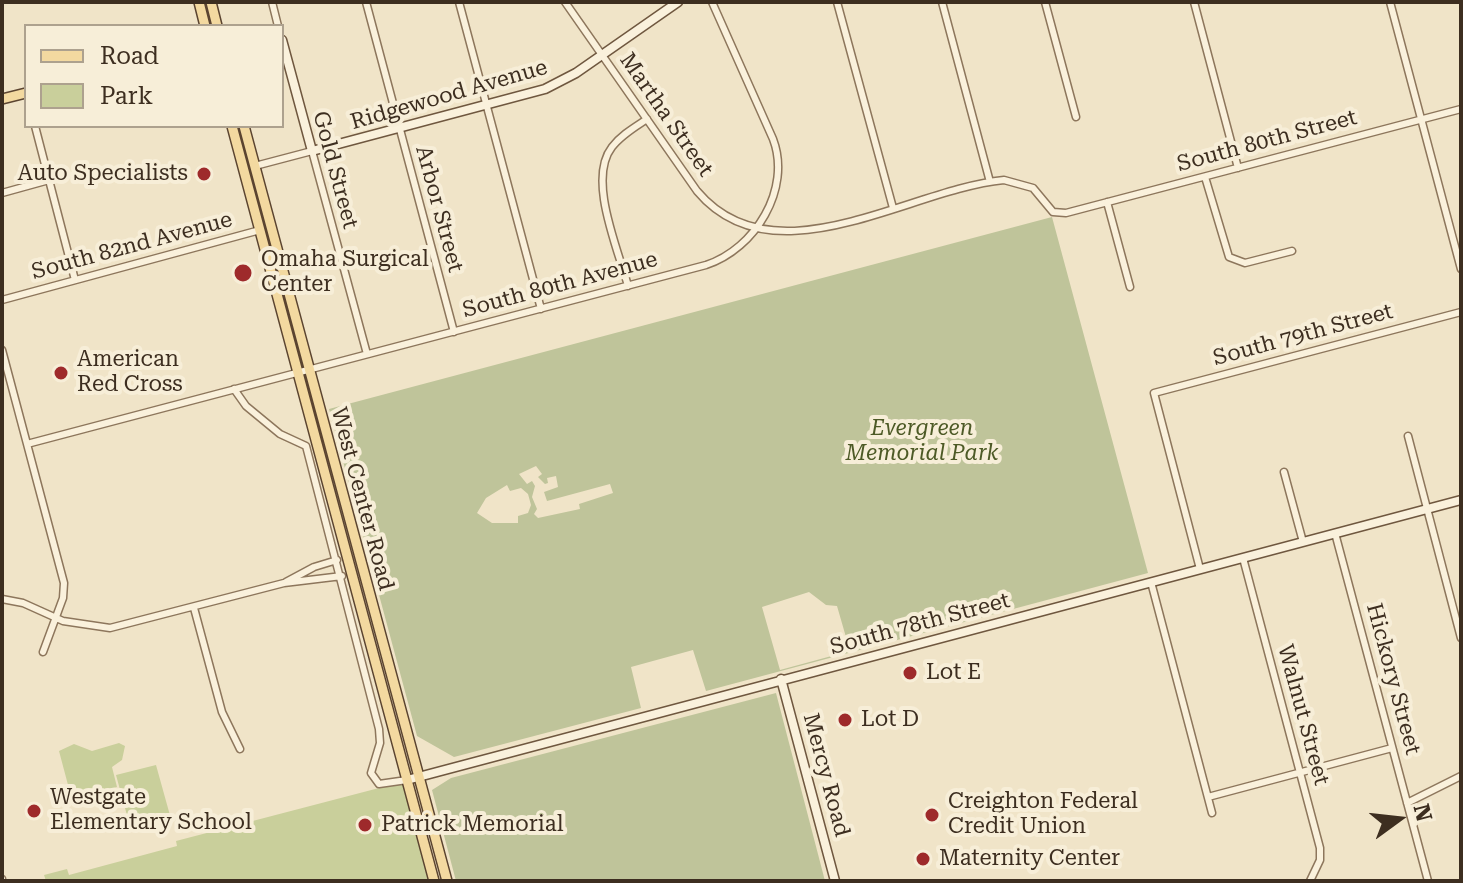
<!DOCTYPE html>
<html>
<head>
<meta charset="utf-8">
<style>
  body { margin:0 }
  #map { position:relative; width:1463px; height:883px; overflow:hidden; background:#f0e4c8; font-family:"Roboto Serif",serif }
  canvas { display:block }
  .frame { position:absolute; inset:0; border:4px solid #3d2e20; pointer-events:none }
  .legend { position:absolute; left:24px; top:24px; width:260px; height:104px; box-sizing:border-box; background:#f7eed8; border:2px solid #ada18e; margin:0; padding:10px 14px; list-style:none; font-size:24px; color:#3d2e20 }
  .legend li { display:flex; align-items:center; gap:16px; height:40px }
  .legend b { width:40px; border:2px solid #ada18e }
  .north { position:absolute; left:1359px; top:779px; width:80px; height:80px; -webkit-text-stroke:6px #f7eed8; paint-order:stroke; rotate:75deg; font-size:22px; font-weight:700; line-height:32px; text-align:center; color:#3d2e20 }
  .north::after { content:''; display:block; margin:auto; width:28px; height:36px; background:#3d2e20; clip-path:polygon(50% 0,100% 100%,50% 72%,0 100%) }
</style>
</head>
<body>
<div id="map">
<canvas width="1463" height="883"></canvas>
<div class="frame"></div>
<ul class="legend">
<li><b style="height:10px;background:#f3d9a0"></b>Road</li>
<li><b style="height:22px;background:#c9cf9b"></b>Park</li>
</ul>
<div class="north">N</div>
</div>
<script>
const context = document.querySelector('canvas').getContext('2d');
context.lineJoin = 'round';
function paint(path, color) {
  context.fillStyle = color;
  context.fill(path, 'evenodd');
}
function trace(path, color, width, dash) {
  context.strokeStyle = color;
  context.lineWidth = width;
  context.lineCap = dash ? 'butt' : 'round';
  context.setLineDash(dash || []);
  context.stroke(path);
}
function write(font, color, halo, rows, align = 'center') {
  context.font = font + ' "Roboto Serif",serif';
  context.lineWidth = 8;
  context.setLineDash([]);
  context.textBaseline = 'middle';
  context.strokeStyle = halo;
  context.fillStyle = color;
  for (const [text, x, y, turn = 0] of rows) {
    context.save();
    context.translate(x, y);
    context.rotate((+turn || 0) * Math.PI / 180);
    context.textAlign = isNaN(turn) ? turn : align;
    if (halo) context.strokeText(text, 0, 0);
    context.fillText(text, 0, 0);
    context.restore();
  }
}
paint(new Path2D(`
  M119,743L125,746L122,760L112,767L117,787L72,800L59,751L74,744L92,751Z
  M156,765L171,819L131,830L116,775Z
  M402,782L429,881H46L44,875L67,869L69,875L177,846L176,841Z`), '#c9cf9b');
paint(new Path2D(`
  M1052,217L1148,573L706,691L693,650L631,667L641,708L454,757L417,736L329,409ZM536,466L542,474L538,477L545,484L548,483L547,478L556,476L558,487L544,492L547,501L610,484L613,493L579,504L580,509L538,518L534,514L537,509L532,497L535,486L532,481L527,484L519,474ZM507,485L510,491L521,488L528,494L531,505L528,513L518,516V523H492L477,513L486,498ZM809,592L826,605L837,606L850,651L780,670L762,607Z
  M776,693L825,881H456L432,790L451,778Z`), '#bfc49a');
const minor = new Path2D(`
  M272,2L278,26
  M366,2L454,332
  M459,2L541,309
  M565,2L697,191C774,283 909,189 1004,180L1033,188L1053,212L1066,213L1461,109
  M837,2L893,208
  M942,2L990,182
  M1045,2L1076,117
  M1194,2L1238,168
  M1390,2L1461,269
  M35,126L75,280
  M255,166L312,151L367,354
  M1205,177L1229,257L1245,263L1292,251
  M2,193L49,180
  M1107,202L1130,287
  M628,286C618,249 587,179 612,147C621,135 635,127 647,119
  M2,300L260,230
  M2,350L64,583L63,598L43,652
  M234,389L246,406L280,434L306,446L379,729L380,743L371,773L379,784L407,780
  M1408,436L1461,638
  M27,444L706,265C755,249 792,189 773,139L712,2
  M1284,472L1303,542
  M1335,533L1428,881
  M1243,558L1320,848V860L1310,881
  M1200,569L1154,393L1461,312
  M286,582L314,567L337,560
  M1151,582L1212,813
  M2,599L23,603L63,621L110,628L284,583L342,576
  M194,608L222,712L240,749
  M1208,797L1392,748
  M1407,803L1461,776
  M2,879V881`);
const secondary = new Path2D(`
  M282,40L312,151L545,89L576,73L678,2
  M781,679L835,881
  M407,780L1461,500`);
const primary = new Path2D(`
  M199,2L205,26
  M211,2L217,26
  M2,99L26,93
  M232,126L434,881
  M244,126L447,881`);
trace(minor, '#8d765c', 9);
trace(secondary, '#6f573f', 11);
trace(primary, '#5b4430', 12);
trace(minor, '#faf1dc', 6);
trace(secondary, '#faf1dc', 8);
trace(primary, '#f3d9a0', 9);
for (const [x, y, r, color] of [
  [204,174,8,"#9e2a2b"],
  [243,273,10,"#9e2a2b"],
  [61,373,8,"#9e2a2b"],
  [910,673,8,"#9e2a2b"],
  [845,720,8,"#9e2a2b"],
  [34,811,8,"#9e2a2b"],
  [932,815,8,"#9e2a2b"],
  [365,825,8,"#9e2a2b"],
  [923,859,8,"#9e2a2b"]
]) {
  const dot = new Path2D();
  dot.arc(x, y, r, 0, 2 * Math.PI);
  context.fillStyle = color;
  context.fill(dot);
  trace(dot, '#f7eed8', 3);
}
write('22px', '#3d2e20', '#f7eed8', [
  ["Ridgewood Avenue",449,95,-16],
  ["Martha Street",666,115,55],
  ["South 80th Street",1267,141,-15],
  ["Gold Street",335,170,75],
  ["Arbor Street",439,209,75],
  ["South 82nd Avenue",132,246,-15],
  ["South 80th Avenue",560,285,-15],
  ["South 79th Street",1303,335,-15],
  ["West Center Road",362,499,75],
  ["South 78th Street",920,624,-15],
  ["Hickory Street",1393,679,75],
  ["Walnut Street",1303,715,75],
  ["Mercy Road",826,775,75]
]);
write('22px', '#3d2e20', '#f7eed8', [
  ["Auto Specialists",188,174,"right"],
  ["Omaha Surgical",261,260],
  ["Center",261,285],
  ["American",77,360],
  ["Red Cross",77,385],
  ["Lot E",926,673],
  ["Lot D",861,720],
  ["Westgate",50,798],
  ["Elementary School",50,823],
  ["Creighton Federal",948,802],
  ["Credit Union",948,827],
  ["Patrick Memorial",381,825],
  ["Maternity Center",939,859]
], 'left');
write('italic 22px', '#4d5a26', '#f7eed8', [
  ["Evergreen",922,429],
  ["Memorial Park",922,454]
]);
</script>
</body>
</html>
